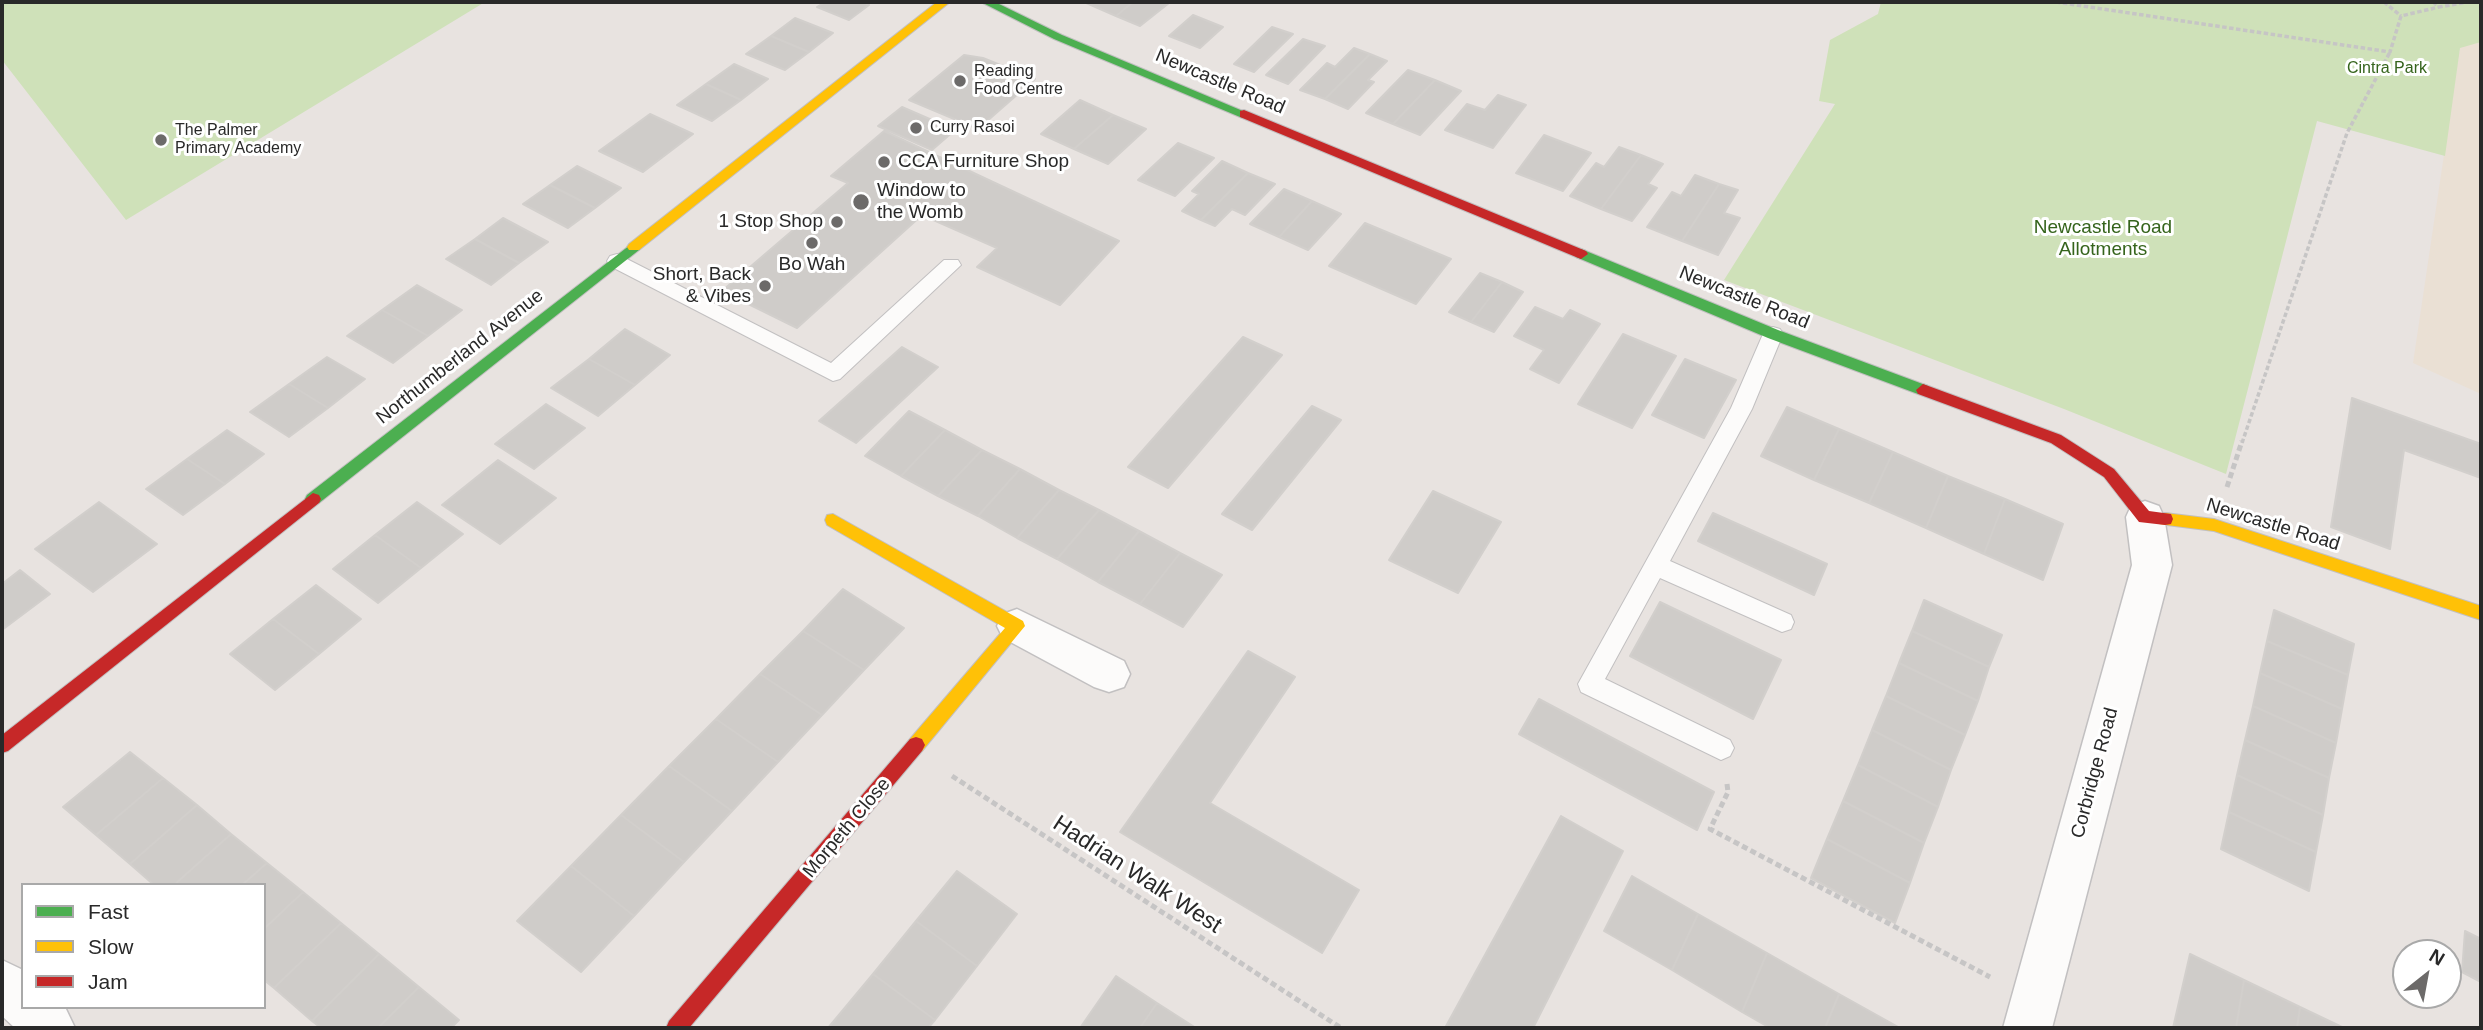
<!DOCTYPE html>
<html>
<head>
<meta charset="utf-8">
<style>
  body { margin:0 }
  #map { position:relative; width:2483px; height:1030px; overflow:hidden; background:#e8e3e0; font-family:Helvetica,sans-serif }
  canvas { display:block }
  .frame { position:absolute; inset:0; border:4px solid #292929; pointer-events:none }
  .legend { position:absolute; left:21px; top:883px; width:245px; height:126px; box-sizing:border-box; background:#fff; border:2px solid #a9a9a9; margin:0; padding:9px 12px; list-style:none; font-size:21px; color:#292929 }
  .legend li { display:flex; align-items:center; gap:14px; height:35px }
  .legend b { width:35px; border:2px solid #a9a9a9 }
  .north { position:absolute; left:2392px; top:939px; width:70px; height:70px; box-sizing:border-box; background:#fff; border:2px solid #a9a9a9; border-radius:50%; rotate:31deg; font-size:19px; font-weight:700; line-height:28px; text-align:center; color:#292929 }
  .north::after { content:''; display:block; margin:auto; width:24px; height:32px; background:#6c6a69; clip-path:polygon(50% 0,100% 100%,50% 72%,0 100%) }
</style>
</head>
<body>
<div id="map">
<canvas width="2483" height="1030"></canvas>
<div class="frame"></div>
<ul class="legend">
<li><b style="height:9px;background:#4caf50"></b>Fast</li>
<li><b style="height:9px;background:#ffc107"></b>Slow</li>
<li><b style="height:9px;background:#c62828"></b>Jam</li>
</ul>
<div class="north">N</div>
</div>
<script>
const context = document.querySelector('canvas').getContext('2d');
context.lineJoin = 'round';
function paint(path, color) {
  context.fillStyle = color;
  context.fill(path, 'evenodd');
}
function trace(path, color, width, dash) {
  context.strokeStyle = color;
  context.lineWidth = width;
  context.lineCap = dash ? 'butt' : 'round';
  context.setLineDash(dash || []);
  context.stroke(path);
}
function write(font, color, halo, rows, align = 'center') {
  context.font = font + ' Helvetica,sans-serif';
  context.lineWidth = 6;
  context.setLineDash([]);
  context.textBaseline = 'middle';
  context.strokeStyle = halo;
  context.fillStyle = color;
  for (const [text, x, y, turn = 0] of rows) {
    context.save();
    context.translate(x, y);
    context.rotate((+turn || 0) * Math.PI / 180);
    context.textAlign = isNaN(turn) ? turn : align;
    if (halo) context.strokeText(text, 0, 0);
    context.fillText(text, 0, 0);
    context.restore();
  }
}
paint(new Path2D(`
  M2481,42V394L2413,363L2460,47Z`), '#eae0d4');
paint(new Path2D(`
  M2,2H485L126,220L2,60Z
  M1881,2H2481V42L2460,48L2445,156L2317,121L2226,474L2064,409L1724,280L1835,104L1819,101L1830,40L1878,14Z`), '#cfe1b9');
const building = new Path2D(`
  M825,2H862L869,5L849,20L817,7Z
  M1084,2H1133L1116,16Z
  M1133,2H1167L1169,3L1140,26L1116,16Z
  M1193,15L1223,27L1200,48L1169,36Z
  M795,18L833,33L809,52L771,36Z
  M1272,27L1293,34L1254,72L1234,64Z
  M771,36L809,52L785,70L746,54Z
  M1303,39L1325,46L1288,84L1266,75Z
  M1354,48L1370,54L1325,99L1300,90L1327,63L1335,67Z
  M1370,54L1387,61L1368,80L1374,82L1348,109L1325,99Z
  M964,55L983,58L1035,79L978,129L909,100Z
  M734,64L768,79L741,100L706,84Z
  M1408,70L1435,80L1393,124L1366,113Z
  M1435,80L1461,91L1420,135L1393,124Z
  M706,84L741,100L712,121L677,105Z
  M1498,95L1526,105L1493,148L1445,130L1467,104L1485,110Z
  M1080,100L1113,115L1074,149L1041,134Z
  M902,107L955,130L932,150L878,126Z
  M650,114L693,134L643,172L599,151Z
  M1113,115L1146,129L1108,164L1074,149Z
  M884,131L1119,241L1060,305L977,267L997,248L922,215L797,328L722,291L848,183L831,176Z
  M1544,135L1591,153L1563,191L1516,173Z
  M1178,143L1214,158L1175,196L1138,180Z
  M1619,147L1641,155L1601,209L1570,196L1596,163L1604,167Z
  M1641,155L1663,164L1648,184L1657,188L1632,221L1601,209Z
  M1222,161L1248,173L1201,220L1182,211L1199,194L1192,191Z
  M577,166L621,188L595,208L550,185Z
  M1248,173L1275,184L1245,215L1232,209L1215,226L1201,220Z
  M1695,175L1719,184L1682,241L1647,227L1672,192L1681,196Z
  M1719,184L1738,190L1724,213L1740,218L1718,255L1682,241Z
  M550,185L595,208L568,228L523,204Z
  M1284,189L1312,201L1279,237L1250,224Z
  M1312,201L1341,214L1308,250L1279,237Z
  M503,218L548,242L519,263L475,239Z
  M1365,223L1451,259L1416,304L1329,266Z
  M475,239L519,263L491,285L446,259Z
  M1480,273L1502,282L1471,322L1449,312Z
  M1502,282L1523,292L1494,332L1471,322Z
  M417,285L462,310L428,336L382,310Z
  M1535,307L1563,319L1570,310L1600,324L1559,383L1530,369L1544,350L1514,336Z
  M382,310L428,336L393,363L347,336Z
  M625,329L670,355L635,385L589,359Z
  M1623,334L1676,356L1632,428L1578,404Z
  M1243,337L1282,355L1168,488L1128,467Z
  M902,347L938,367L856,443L819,421Z
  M327,357L365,379L328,408L289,384Z
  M589,359L635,385L598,416L551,388Z
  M1685,359L1736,380L1704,438L1652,415Z
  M289,384L328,408L289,437L250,412Z
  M2352,398L2481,444V478L2404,450L2390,549L2331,527Z
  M546,404L585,428L534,469L495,444Z
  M1312,406L1341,420L1252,530L1222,514Z
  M1787,407L1839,429L1814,480L1761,456Z
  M909,411L945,430L901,476L865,456Z
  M1839,429L1893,452L1869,503L1814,480Z
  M227,430L264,454L225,484L187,459Z
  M945,430L982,450L938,496L901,476Z
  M982,450L1020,469L978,516L938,496Z
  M1893,452L1948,476L1926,528L1869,503Z
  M187,459L225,484L183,515L146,489Z
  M498,460L556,498L500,544L442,505Z
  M1020,469L1059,490L1017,538L978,516Z
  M1948,476L2005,499L1984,554L1926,528Z
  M1059,490L1099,510L1057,559L1017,538Z
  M1433,491L1501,522L1458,593L1389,560Z
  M2005,499L2063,524L2043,580L1984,554Z
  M99,502L157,544L93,592L35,549Z
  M417,502L463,534L421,568L375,535Z
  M1099,510L1139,531L1098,582L1057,559Z
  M1713,513L1827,564L1814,595L1698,541Z
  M1139,531L1180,553L1140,604L1098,582Z
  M375,535L421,568L378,603L333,569Z
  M1180,553L1222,575L1183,627L1140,604Z
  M20,570L50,594L2,630V584Z
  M316,585L361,619L319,654L273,619Z
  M843,589L904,628L864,670L803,631Z
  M1924,600L2002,635L1989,667L1912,631Z
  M1660,602L1781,660L1753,719L1630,656Z
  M2274,610L2354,644L2348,675L2267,641Z
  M273,619L319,654L275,690L230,654Z
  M803,631L864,670L822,715L760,674Z
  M1912,631L1989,667L1978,701L1899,663Z
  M2267,641L2348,675L2342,709L2260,673Z
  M1248,651L1295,677L1210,803L1359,890L1322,953L1120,832Z
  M1899,663L1978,701L1965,735L1886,696Z
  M2260,673L2342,709L2336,743L2253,706Z
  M760,674L822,715L778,762L716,719Z
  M1886,696L1965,735L1951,770L1872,730Z
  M1539,699L1714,792L1697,830L1519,734Z
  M2253,706L2336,743L2329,778L2245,740Z
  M716,719L778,762L732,811L669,766Z
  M1872,730L1951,770L1938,807L1858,765Z
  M2245,740L2329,778L2323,815L2237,775Z
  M130,752L163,778L96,835L63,807Z
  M1858,765L1938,807L1924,843L1843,801Z
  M669,766L732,811L684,862L621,815Z
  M2237,775L2323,815L2316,852L2229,812Z
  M163,778L197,805L130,864L96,835Z
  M1843,801L1924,843L1910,883L1827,839Z
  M197,805L231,834L174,885H154L130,864Z
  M2229,812L2316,852L2309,891L2221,849Z
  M621,815L684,862L634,916L571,866Z
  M1561,816L1623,851L1533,1028H1445Z
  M231,834L267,863L242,885H174Z
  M1827,839L1910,883L1895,923L1811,878Z
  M267,863L303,892L264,929V885H242Z
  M571,866L634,916L581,972L517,921Z
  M957,871L1017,914L977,966L916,921Z
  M1632,876L1698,914L1672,970L1604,931Z
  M303,892L341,923L274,988L264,980V929Z
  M1698,914L1767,953L1742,1012L1672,970Z
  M916,921L977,966L935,1020L873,974Z
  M341,923L379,954L312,1021L274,988Z
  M2465,931L2481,939V982L2462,972Z
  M1767,953L1839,994L1825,1028H1770L1742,1012Z
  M379,954L419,987L378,1028H321L312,1021Z
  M2190,954L2244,980L2236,1028H2173Z
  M873,974L935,1020L928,1028H828Z
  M1116,976L1157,1003L1140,1028H1080Z
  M2244,980L2300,1007L2297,1028H2236Z
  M419,987L459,1020L451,1028H378Z
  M1839,994L1900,1028H1825Z
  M1157,1003L1196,1028H1140Z
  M2300,1007L2344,1028H2297Z`);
paint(building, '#cfccc9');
trace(building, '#d2cfcc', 2);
const lane = new Path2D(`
  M617,254L831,363L944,260H958L961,265L840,379L833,381L610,266L607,261L610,256Z
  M1773,327L1780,329L1783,334L1752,409L1670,561L1791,615L1794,622L1791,629L1782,632L1660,578L1605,679L1730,740L1734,748L1730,756L1721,760L1581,692L1578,684L1731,408L1763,334L1766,329Z`);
const street = new Path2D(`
  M2145,501L2159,506L2164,517L2172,565L2052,1028H2003L2132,565L2126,517L2131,506Z
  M1017,609L1124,661L1130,674L1124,687L1109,692L1094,687L1003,638L997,626L1003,614Z
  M2,960L23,970V1007H65L75,1028H15L2,1016Z`);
const fast = new Path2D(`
  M981,2H995L1062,35L1250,114L1244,118L1240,117L1054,39Z
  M634,242L639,244L641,247L639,250L319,503H307L305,499L307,495Z
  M1581,249L1778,330L1928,386L1930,390L1928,394H1918L1768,338L1576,257L1574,254Z`);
const slow = new Path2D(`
  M937,2H950L639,250H629L627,247L629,244Z
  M2165,513L2214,519L2481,606V620L2214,531L2159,524L2157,519L2159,514Z
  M833,514L1023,621L1025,626L922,751L916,753L910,751L907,745L910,739L1005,628L827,525L825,520L827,515Z`);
const jam = new Path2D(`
  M1244,110L1586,251L1588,254L1581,259L1576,257L1240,117V111Z
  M1923,384L2061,435L2114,469L2149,511L2171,514L2173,519L2171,524L2165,525L2139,522L2104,477L2051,443L1918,394L1916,390Z
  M313,493L319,495L321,499L319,503L8,751L2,753V735Z
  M916,737L922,739L925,745L922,751L689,1028H666L669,1021L910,739Z`);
trace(lane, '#c2c0c1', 2);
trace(street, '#c2c0c1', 3);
trace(fast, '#c2c0c1', 2);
trace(slow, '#c2c0c1', 2);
trace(jam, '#c2c0c1', 2);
trace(new Path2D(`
  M2056,2L2390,52L2401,16L2439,7
  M2384,2L2401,16
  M2433,2L2439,7L2468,2
  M2242,443L2347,133L2390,52`), '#c6c5c5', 3.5, [4.5, 2.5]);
trace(new Path2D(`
  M2227,487L2242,441
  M952,776L1341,1028
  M1727,784L1728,792L1710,829L1990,977`), '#c6c5c5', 5, [6, 3.5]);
paint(lane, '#fcfbfa');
paint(street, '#fcfbfa');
paint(fast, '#4caf50');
paint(slow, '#ffc107');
paint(jam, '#c62828');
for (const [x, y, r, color] of [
  [960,81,7,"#6c6a69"],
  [916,128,7,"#6c6a69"],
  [161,140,7,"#6c6a69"],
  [884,162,7,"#6c6a69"],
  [861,202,9,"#6c6a69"],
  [837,222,7,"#6c6a69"],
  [812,243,7,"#6c6a69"],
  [765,286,7,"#6c6a69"]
]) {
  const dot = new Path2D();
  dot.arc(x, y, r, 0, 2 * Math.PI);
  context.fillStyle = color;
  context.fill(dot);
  trace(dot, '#fff', 2.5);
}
write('16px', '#35641c', '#fff', [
  ["Cintra Park",2387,69]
]);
write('16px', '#292929', '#fff', [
  ["Reading",974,72],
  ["Food Centre",974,90],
  ["Curry Rasoi",930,128],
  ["The Palmer",175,131],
  ["Primary Academy",175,149]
], 'left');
write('19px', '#292929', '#fff', [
  ["Newcastle Road",1220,82,23],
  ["Newcastle Road",1744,298,22],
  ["Northumberland Avenue",460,357,-38],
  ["Newcastle Road",2273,525,17],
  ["Corbridge Road",2095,773,-75],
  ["Morpeth Close",847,828,-50]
]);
write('19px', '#292929', '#fff', [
  ["CCA Furniture Shop",898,162],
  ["Window to",877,191],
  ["the Womb",877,213],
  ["1 Stop Shop",823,222,"right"],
  ["Bo Wah",812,265,"center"],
  ["Short, Back",751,275,"right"],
  ["& Vibes",751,297,"right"]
], 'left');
write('19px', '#35641c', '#fff', [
  ["Newcastle Road",2103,228],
  ["Allotments",2103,250]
]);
write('23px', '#292929', '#fff', [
  ["Hadrian Walk West",1137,875,33]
]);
</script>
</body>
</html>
